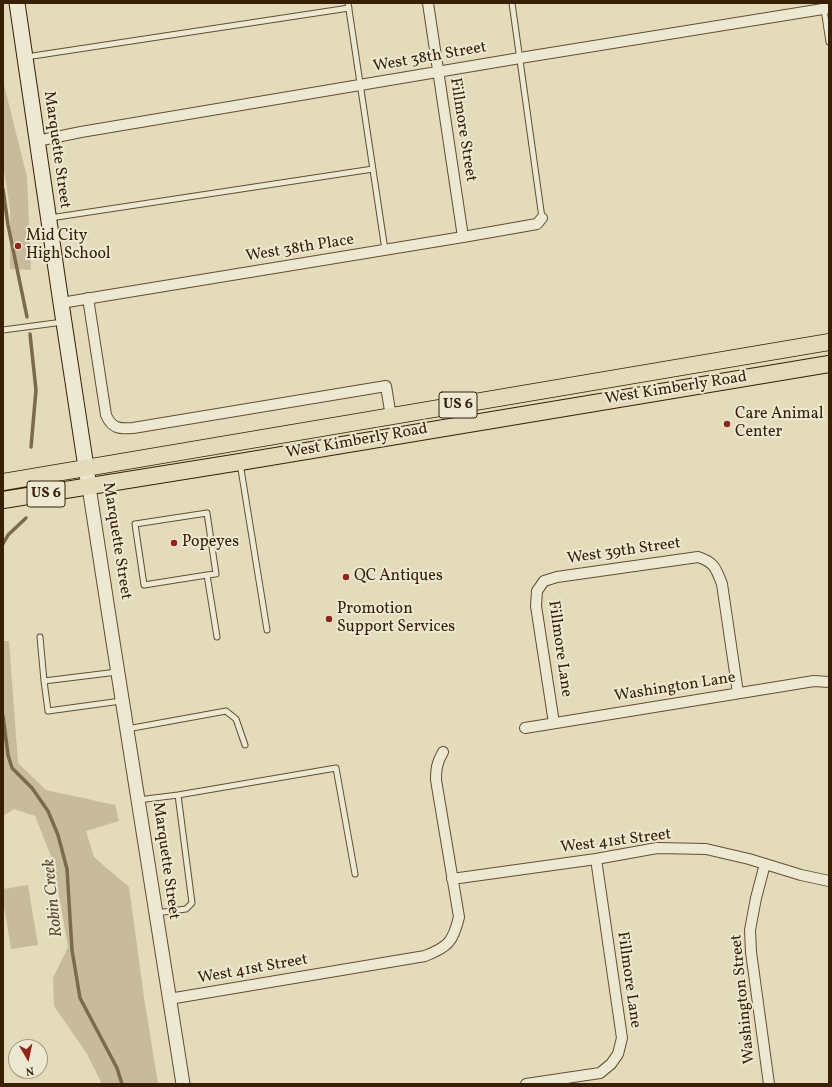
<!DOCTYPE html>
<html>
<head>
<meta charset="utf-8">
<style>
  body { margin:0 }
  #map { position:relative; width:832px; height:1087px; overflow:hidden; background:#e4dbba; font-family:Vollkorn,serif }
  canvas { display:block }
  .frame { position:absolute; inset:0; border:4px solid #372005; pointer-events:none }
  .north { position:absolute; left:8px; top:1039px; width:40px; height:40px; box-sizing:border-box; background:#ede8d2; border:1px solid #a49880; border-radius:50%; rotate:171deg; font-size:11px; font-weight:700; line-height:16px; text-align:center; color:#372005 }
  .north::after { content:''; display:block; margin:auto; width:14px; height:18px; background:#8f2418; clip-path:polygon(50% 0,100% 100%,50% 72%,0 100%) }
</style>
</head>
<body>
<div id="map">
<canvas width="832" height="1087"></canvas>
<div class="frame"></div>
<div class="north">N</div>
</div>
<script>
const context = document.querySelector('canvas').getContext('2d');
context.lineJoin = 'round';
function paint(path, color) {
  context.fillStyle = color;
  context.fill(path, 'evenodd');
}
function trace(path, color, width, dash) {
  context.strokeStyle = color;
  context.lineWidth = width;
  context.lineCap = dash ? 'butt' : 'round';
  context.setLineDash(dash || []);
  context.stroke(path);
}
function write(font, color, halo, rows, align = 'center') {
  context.font = font + ' Vollkorn,serif';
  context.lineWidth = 4;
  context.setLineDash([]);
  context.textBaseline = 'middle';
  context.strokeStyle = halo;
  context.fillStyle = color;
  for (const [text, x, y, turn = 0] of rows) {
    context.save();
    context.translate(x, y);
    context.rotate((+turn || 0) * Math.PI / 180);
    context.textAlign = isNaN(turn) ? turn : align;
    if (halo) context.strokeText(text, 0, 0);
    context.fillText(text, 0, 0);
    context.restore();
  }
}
paint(new Path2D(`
  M3,81L27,177L31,270L10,269V209L3,164Z
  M3,641H9L18,763L46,790L115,805L119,821L86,831L94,857L129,887L144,997L158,1084H102L87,1054L54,1006L53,978L68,947L53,861L35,816L14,809L3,816Z
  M28,885L38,945L11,949L3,900V889Z`), '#c7bb9b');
trace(new Path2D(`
  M3,189L8,225L27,317
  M30,334L36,390L31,447
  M3,544L8,535L26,518
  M3,716L8,755L12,768L32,788L48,811L58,835L67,869L72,950L80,998L117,1068L122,1084`), '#7b6a4c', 3.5);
const service = new Path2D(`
  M348,3L385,250
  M512,3L542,218
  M823,3L829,42
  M26,57L349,8
  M50,218L373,169
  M3,330L63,322
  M240,463L267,630
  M207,575L216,574L207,513L135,524L144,585L207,575L217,637
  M40,637L44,681
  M117,672L44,681L48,711L121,701
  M127,729L226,711L236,719L245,745
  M138,800L178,795L336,768L355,874
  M156,913L186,909L192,903L178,795`);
const minor = new Path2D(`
  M428,3L463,237
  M37,141L81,132L520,58L829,8
  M88,298L106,415C112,429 120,429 133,428L386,386L391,417
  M61,303L463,237L537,224L542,218
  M554,723L536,606L537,591L544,581L557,577L698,557C714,562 716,568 722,584L738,693
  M525,728L814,681L829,682
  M765,864L756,898L750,930L751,952L769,1084
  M452,879L596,859L657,848L706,849L749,859L801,875L829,881
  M169,999L425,956C448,947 453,942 459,917L436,780C436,769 437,762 443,752
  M526,1084L600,1073L611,1064L618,1054L622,1038L596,859`);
const tertiary = new Path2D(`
  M89,487C120,686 150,885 183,1084`);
const secondary = new Path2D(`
  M17,3L61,303L89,487`);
const primary = new Path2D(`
  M3,482L829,342
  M3,500L240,462L829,364`);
trace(service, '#624f32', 7);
trace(minor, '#624f32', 12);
trace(tertiary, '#624f32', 15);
trace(secondary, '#372005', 17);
trace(primary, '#372005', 18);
trace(service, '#ede8d2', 5);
trace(minor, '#ede8d2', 10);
trace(tertiary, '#ede8d2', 13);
trace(secondary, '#ede8d2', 15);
trace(primary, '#e4dbba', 16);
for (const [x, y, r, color] of [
  [18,246,4,"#8f2418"],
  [727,424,4,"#8f2418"],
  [174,543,4,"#8f2418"],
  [346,577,4,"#8f2418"],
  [329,619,4,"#8f2418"]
]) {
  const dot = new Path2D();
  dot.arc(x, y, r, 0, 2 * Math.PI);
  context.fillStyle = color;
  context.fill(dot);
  trace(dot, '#ede8d2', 1.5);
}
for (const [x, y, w] of [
  [458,405,38],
  [46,494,38]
]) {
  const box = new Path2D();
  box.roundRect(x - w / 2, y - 13, w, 26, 3);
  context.fillStyle = '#ede8d2';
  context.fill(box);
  trace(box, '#372005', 1);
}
write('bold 15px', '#372005', null, [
  ["US 6",458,405],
  ["US 6",46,494]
]);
write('16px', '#372005', '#ede8d2', [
  ["West 38th Street",430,58,-10],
  ["Fillmore Street",462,130,81],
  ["Marquette Street",56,150,82],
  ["West 38th Place",300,249,-9],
  ["West Kimberly Road",676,389,-9],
  ["West Kimberly Road",357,442,-10],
  ["Marquette Street",116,541,81],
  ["West 39th Street",624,552,-8],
  ["Fillmore Lane",559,649,82],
  ["Washington Lane",675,688,-9],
  ["West 41st Street",616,842,-7],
  ["Marquette Street",165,861,82],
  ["West 41st Street",253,970,-10],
  ["Fillmore Lane",628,980,82],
  ["Washington Street",744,999,-96]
]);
write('16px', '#372005', '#ede8d2', [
  ["Mid City",26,237],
  ["High School",26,255],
  ["Care Animal",735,415],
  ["Center",735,433],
  ["Popeyes",182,543],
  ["QC Antiques",354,577],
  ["Promotion",337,610],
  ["Support Services",337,628]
], 'left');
write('italic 17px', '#5f4b2f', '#ede8d2', [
  ["Robin Creek",54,898,-96]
]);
</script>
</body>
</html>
